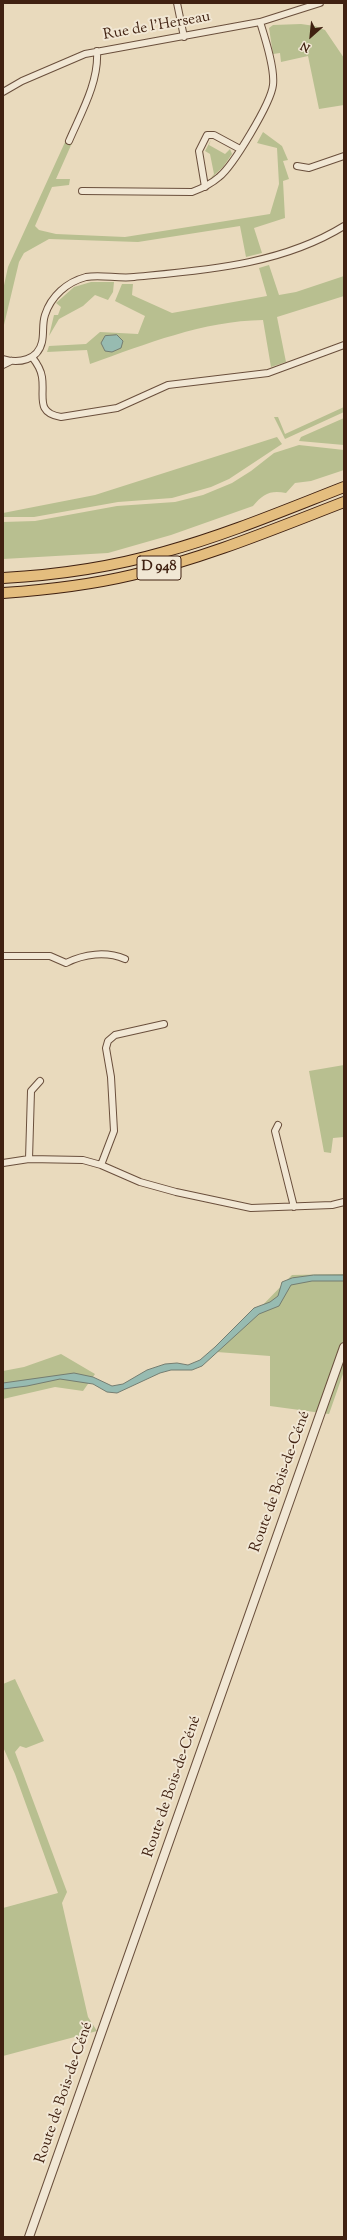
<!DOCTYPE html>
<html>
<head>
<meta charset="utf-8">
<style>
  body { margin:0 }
  #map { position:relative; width:347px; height:2240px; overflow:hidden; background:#e9dabd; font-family:"Sorts Mill Goudy",serif }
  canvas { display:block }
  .frame { position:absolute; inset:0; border:4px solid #402111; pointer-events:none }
  .north { position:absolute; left:291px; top:16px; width:40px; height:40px; -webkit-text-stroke:3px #f1e7d4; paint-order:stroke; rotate:207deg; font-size:11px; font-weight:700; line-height:16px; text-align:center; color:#402111 }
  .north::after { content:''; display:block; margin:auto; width:14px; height:18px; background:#402111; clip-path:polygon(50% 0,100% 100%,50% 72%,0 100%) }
</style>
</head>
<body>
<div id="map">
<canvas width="347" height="2240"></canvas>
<div class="frame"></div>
<div class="north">N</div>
</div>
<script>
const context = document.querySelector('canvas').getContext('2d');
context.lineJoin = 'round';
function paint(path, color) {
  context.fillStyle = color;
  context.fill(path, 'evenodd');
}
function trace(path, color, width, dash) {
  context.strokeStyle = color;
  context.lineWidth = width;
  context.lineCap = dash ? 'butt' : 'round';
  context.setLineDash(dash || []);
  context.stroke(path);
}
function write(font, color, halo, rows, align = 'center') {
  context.font = font + ' "Sorts Mill Goudy",serif';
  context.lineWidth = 4;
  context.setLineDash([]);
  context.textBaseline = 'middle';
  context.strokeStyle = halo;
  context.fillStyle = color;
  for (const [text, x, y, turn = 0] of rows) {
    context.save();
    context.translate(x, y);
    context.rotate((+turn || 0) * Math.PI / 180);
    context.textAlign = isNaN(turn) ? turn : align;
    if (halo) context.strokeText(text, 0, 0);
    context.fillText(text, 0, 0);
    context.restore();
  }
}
paint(new Path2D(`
  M301,24L315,26L325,30L344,58V105L319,109L308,56L281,62L280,53L273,54L269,28L273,25Z
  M263,132L282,146L288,160L283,161L289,179L283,181L285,218L254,228L262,253L246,257L240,226L138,242L49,239L24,253L19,262L3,329V290L8,267L66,140L72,143L56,179H70L69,185L52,187L35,226L39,230L56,234L125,237L270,214L279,184L277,148L257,143Z
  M211,140L209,145L225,154L230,149L232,154L223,167L210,179L214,174L210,154L205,151Z
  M269,265L279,295L296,292L344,276V296L277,317L286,362L271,367L263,320C203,321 146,344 90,364L87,350L47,352L49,346L86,344L100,332L138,334L145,316L115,301L122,284H133L132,295L172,313L267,296L259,268Z
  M91,282H114L113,292L108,300L95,295L83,306L59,319L49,336L54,315H58L61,307L56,303L74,287Z
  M344,407V412L285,439L274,417H278L285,434Z
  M344,418V445L299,441L301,437Z
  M277,437L282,444L229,479L211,487L172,498L118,502L34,517H3V513L95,495Z
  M299,445L344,450V470L311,481L295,483L286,493C270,490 263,494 253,506L171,535L108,553L3,559V522L35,521L117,506L175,502L203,495L232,483L251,471L274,453Z
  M344,1065V1137L333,1138L331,1153L324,1152L309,1071Z
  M344,1274V1371L329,1414L270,1406V1356L217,1352L292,1275Z
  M61,1354L95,1374L83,1391L55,1387L3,1399V1371L24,1367Z
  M15,1679L44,1741L26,1748L20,1746L15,1752L67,1892L62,1903L88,2017L97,2031L3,2056V1908L58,1893L15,1774L3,1747V1684Z`), '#b8bf90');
const water = new Path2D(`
  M117,335L123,341L121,348L112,352L105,351L101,343L105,336Z
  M314,1275H344V1281H312L291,1285L279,1306L259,1314L202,1366L192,1370H171L160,1373L117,1393L107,1392L93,1384L60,1379L27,1386L3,1389V1383L74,1373L93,1377L112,1386L123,1384L147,1370L165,1364L177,1363L188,1365L200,1360L215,1347L254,1308L270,1302L278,1296L282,1282L292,1278Z`);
paint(water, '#97bbb1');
trace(water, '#747d71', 1);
const minor = new Path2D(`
  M177,3L184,37
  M3,92L22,81L85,54L260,22L320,3
  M69,141C81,113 99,82 97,51
  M297,166L309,168L344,156
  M205,187L199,151L207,135H214L240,149
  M82,191L192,192C203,188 211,184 219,177C233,166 271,103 273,85C275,68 265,38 260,22
  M32,357C36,362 41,370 42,377C45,396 35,413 61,417L117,408L168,385L268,373L344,345
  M3,359C19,364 38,360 42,342C44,333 42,324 45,315C51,296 67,282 86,277C101,274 118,279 134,277C205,270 281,265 344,226
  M3,365L11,361
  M3,956H50L66,963C84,954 106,951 125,959
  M278,1125L275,1131L294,1207
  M29,1159L31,1091L40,1081
  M3,1163L29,1159L83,1160L101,1165L140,1182L176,1192L251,1208L332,1205L344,1202
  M101,1165L114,1131L111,1077L106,1048L108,1041L115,1035L164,1024`);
const tertiary = new Path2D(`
  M29,2237L344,1347`);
const trunk = new Path2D(`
  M3,578C58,575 112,567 164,552C226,535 285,510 344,487
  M3,593C46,590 90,585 132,575C205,558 274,529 344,502`);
trace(minor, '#6a4f3c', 8);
trace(tertiary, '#6a4f3c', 10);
trace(trunk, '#402111', 12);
trace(minor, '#f1e7d4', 6);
trace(tertiary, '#f1e7d4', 8);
trace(trunk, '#e4bd7e', 10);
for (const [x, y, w] of [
  [159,568,44]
]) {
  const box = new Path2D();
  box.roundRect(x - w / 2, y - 12, w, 24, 3);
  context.fillStyle = '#f1e7d4';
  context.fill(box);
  trace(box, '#402111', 1);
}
write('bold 14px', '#402111', null, [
  ["D 948",159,568]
]);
write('15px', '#402111', '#f1e7d4', [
  ["Rue de l'Herseau",157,27,-10],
  ["Route de Bois-de-Céné",281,1482,-70],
  ["Route de Bois-de-Céné",173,1787,-71],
  ["Route de Bois-de-Céné",65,2093,-71]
]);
</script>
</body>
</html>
